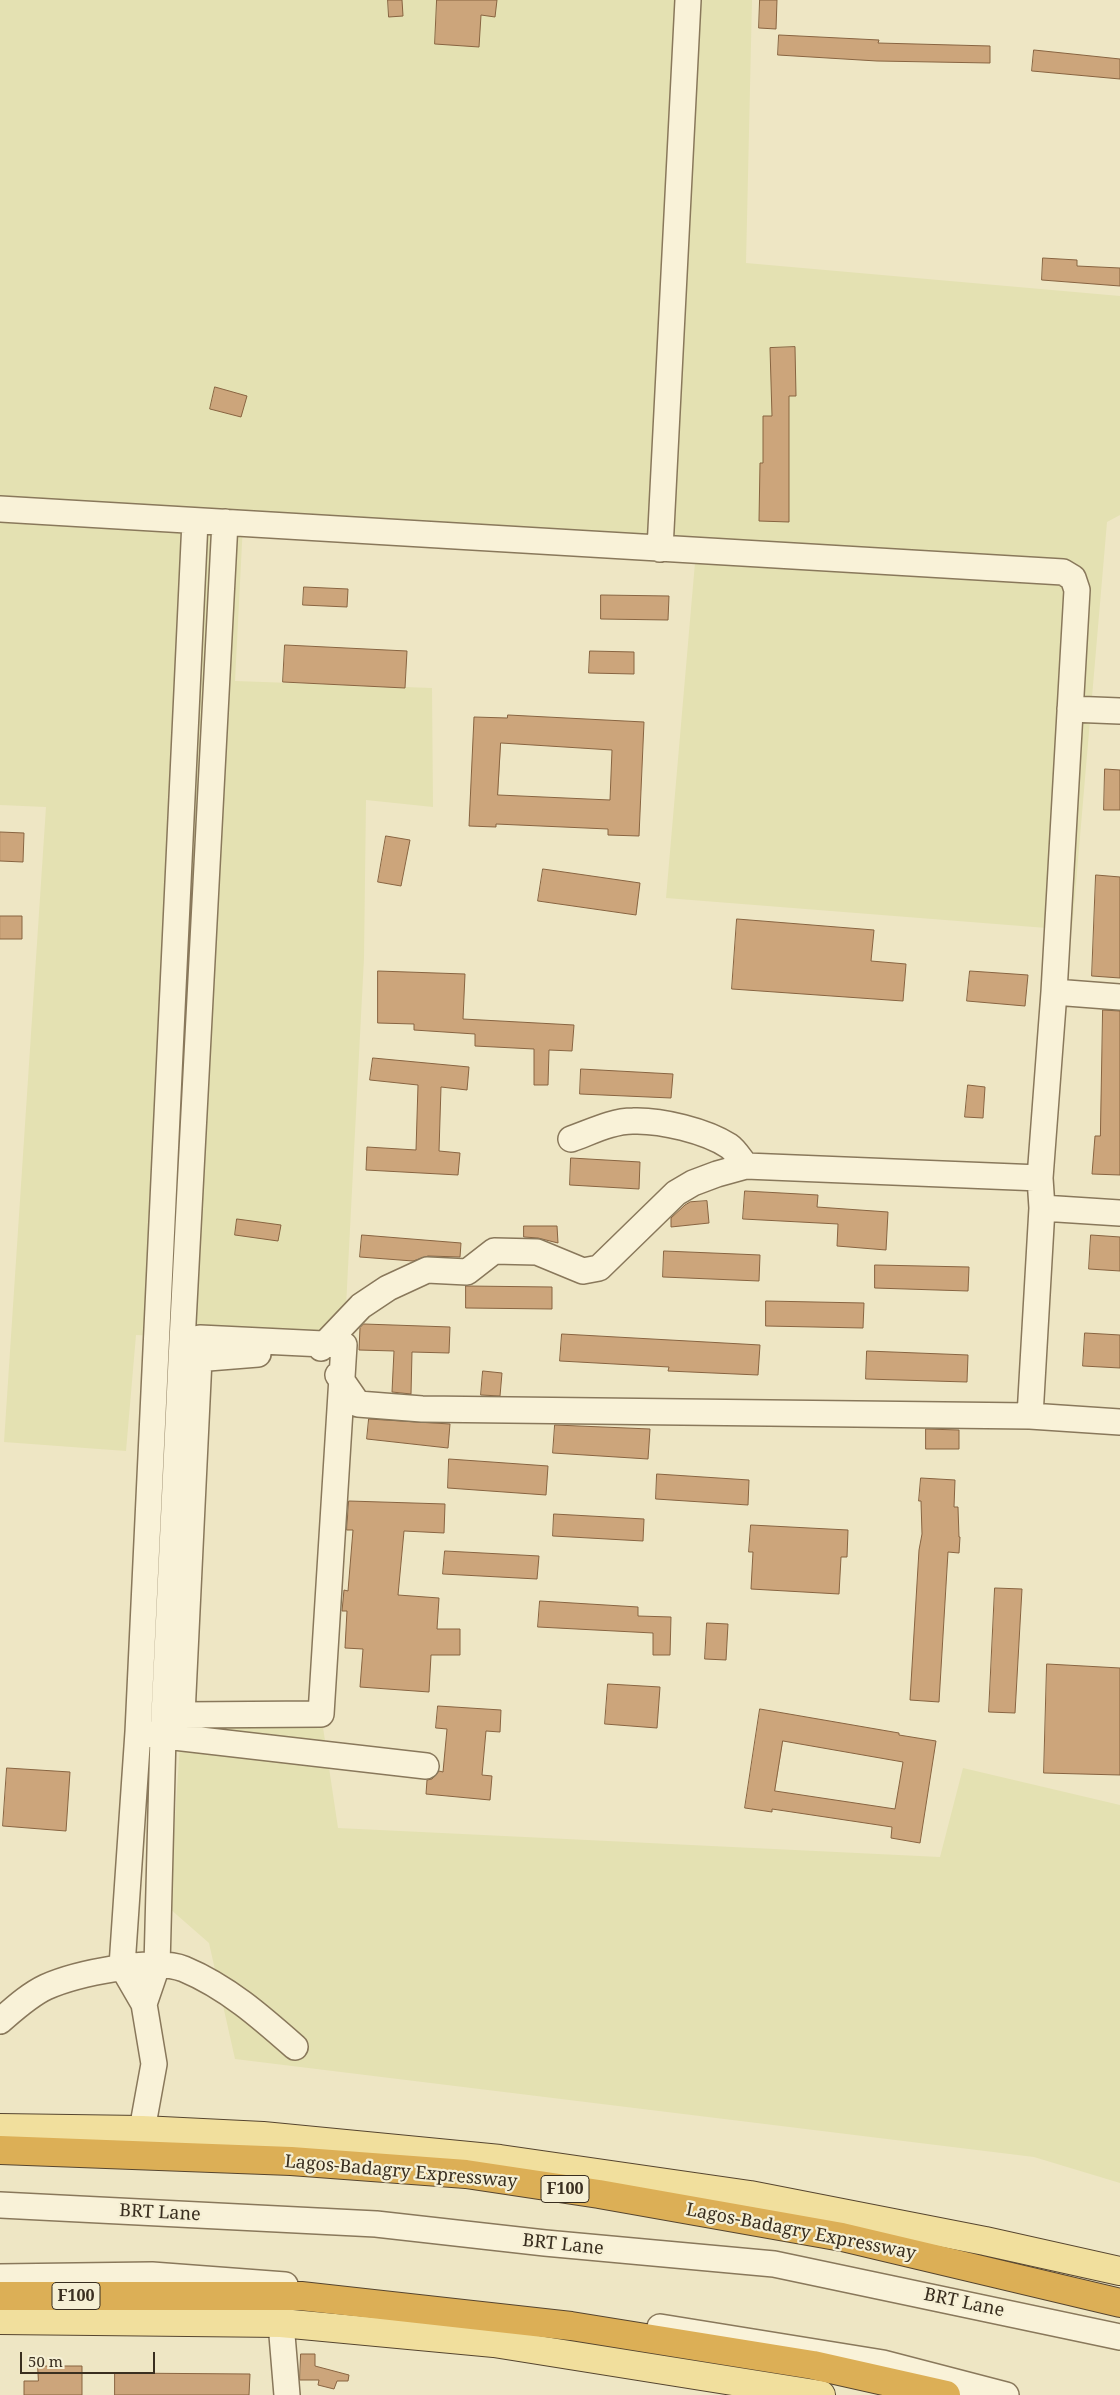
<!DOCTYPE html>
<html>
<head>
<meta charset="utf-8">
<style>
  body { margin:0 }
  #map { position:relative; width:1120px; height:2395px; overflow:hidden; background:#eee6c4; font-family:"Noto Serif",serif }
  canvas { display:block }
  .scale { position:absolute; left:20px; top:2352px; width:135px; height:22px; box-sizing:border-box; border:2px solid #392e1f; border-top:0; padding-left:6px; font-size:15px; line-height:18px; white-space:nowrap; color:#392e1f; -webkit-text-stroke:4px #f5efd4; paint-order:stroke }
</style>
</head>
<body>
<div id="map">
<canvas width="1120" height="2395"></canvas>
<div class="scale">50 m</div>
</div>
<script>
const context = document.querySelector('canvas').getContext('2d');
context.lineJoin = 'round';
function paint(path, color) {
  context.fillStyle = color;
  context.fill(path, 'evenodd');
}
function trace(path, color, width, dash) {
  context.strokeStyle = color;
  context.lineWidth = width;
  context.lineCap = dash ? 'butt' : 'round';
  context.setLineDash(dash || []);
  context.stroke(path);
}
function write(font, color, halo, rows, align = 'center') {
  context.font = font + ' "Noto Serif",serif';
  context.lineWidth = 4.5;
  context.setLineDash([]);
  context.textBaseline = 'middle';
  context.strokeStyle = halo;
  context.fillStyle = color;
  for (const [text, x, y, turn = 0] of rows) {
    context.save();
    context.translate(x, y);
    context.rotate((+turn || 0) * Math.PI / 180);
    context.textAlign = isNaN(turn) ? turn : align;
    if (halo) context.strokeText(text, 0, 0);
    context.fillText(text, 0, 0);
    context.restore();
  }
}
paint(new Path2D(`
  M0,0H752L746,263L1120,296V515L1107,522L1072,930L666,898L696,551L243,524L235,681L432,688L433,807L366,800L364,958L344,1345L136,1335L126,1451L4,1442L46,807L0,805Z
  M321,1714L338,1828L940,1857L963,1768L1120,1805V2183L1034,2157L235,2059L209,1943L169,1908L182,1715Z`), '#e4e1b2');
const building = new Path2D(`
  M388,0H402L403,16L389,17Z
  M437,0H497L495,17L481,15L479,47L435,44Z
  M760,0H777L776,29L759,28Z
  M779,35L879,40L878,43L990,46V63L877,61L778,55Z
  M1034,50L1120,59V79L1032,71Z
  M1043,258L1077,260V266L1120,268V286L1042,280Z
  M795,347L796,396H789V522L759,521L760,463H763V416H772L770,348Z
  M215,387L247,396L241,417L210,409Z
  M304,587L348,589L347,607L303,605Z
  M601,595L669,596L668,620L601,619Z
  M285,645L407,651L405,688L283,682Z
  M590,651L634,652V674L589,673Z
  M508,715L644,722L639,836L608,835V829L496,824V827L469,826L474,717L507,718ZM501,743L612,750L610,800L498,795Z
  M1105,769L1120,770V810H1104Z
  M0,832L24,833L23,862L0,861Z
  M386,836L410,840L401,886L378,882Z
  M543,869L640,883L636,915L538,901Z
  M1096,875L1120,877V978L1092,976Z
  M0,916H22V939H0Z
  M737,919L874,930L871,961L906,964L903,1001L732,989Z
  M378,971L465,974L463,1019L574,1025L572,1051L549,1050L548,1085H534V1049L475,1046V1034L414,1030V1024L378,1023Z
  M970,971L1028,975L1025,1006L967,1001Z
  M1103,1010L1120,1011V1175L1092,1174L1095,1136H1100Z
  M373,1058L469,1067L467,1090L441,1087L439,1151L460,1153L458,1175L366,1170L367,1147L416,1150L418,1085L370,1080Z
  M581,1069L673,1074L671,1098L580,1094Z
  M968,1085L985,1087L983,1118L965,1117Z
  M571,1158L640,1162L639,1189L570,1185Z
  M745,1191L818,1195L817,1207L888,1212L886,1250L837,1246L838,1224L743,1219Z
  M707,1201L709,1223L671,1227V1218L685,1205L690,1202Z
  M237,1219L281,1225L278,1241L235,1235Z
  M524,1226H557L558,1243L538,1238L524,1237Z
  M362,1235L461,1243L460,1257L428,1256L413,1261L360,1257Z
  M1091,1235L1120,1237V1271L1089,1269Z
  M664,1251L760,1255L759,1281L663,1277Z
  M875,1265L969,1267L968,1291L875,1288Z
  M466,1286L552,1287V1309L466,1308Z
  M766,1301L864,1303L863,1328L766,1326Z
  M364,1324L450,1327L449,1353L412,1352L411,1394L392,1392L394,1351L359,1350L360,1328Z
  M1085,1333L1120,1335V1368L1083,1366Z
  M562,1334L760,1345L758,1375L668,1371L669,1367L560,1361Z
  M867,1351L968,1355L967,1382L866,1379Z
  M483,1371L502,1373L500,1396L481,1395Z
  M369,1419L450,1424L448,1448L367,1439Z
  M555,1425L650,1429L648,1459L553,1453Z
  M926,1429L959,1430V1449H926Z
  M449,1459L548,1466L546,1495L448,1488Z
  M657,1474L749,1480L748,1505L656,1499Z
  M921,1478L955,1480L954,1507H958L959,1537H960L959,1553L948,1552L939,1702L910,1700L919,1550L922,1534L921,1501H919Z
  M349,1501L445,1504L444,1533L404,1531L398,1595L439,1598L437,1629H460V1655H431L429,1692L360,1687L363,1649L345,1648L347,1611H342L344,1590L348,1591L353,1530H347Z
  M554,1514L644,1519L643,1541L553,1536Z
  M751,1525L848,1530L847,1557H841L839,1594L751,1589L753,1552H749Z
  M445,1551L539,1556L537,1579L443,1574Z
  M995,1588L1022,1589L1015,1713L989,1712Z
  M540,1601L638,1607V1616L671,1617L670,1655H653V1633L538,1627Z
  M707,1623L728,1624L726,1660L705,1659Z
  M1047,1664L1120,1668V1775L1044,1773Z
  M608,1684L660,1687L657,1728L605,1724Z
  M438,1706L501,1710L500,1732L486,1731L482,1775L492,1776L490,1800L426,1794L427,1780L432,1779L439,1771L443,1772L447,1729L436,1728Z
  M760,1709L899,1733V1735L936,1741L920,1843L891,1838L892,1827L772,1809V1812L745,1808ZM783,1741L903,1762L895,1809L775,1791Z
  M7,1768L70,1772L66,1831L3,1826Z
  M301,2354H315V2366L349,2375L348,2381H337L334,2389L318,2385L319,2380H300Z
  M38,2366H82V2395H24V2381H38Z
  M115,2373L250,2374L249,2395H115Z`);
paint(building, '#cca57b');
trace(building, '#886441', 1);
const minor = new Path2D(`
  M0,509L1063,572L1073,578L1077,590L1054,992L1040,1178L1042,1208L1030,1416
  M660,549L688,0
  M1070,709L1120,711
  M1054,992L1120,997
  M571,1139C591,1132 612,1121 633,1121C661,1120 706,1131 729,1146C735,1150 741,1160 746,1166
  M1042,1208L1120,1213
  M200,1338L344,1345L321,1714L182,1715Z
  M321,1348L361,1306L388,1288L427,1270L467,1272L494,1251L537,1252L583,1271L599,1268L676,1193L693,1183L717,1174L746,1166L1040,1178
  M183,1360L258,1354
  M338,1375L358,1404L422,1409L1030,1416L1120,1422
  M148,1734L426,1766
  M144,2004L157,1966L163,1735L181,1361L225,522
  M0,2021C14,2009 29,1995 46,1987C75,1974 154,1957 184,1969C227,1987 261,2017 295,2047
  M142,2130L154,2064L144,2004L122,1966L138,1732L195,521
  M0,2205L376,2224L545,2243L774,2264L1120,2337
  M0,2277L152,2275L285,2285
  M281,2323L287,2395
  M660,2327L883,2363L1006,2395`);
const major = new Path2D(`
  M0,2128L142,2130L263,2136L500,2159L750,2195L985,2241L1120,2271
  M0,2320L281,2323L494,2343L821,2395`);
const highway = new Path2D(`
  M0,2150L291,2161L466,2174L599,2194L842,2237L1120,2303
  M0,2296H301L571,2326L813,2365L946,2395`);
trace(minor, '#89785b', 28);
trace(major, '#56452f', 30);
trace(highway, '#56452f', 30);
trace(minor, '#f9f2d8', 25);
trace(major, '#f1df9d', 28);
trace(highway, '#dcaf56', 28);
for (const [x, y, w] of [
  [565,2189,48],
  [76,2296,48]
]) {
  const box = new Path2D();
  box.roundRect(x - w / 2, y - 13.5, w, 27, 4);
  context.fillStyle = '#f5efd4';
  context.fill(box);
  trace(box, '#392e1f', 1);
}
write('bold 16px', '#392e1f', null, [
  ["F100",565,2189],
  ["F100",76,2296]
]);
write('18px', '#392e1f', '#f5efd4', [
  ["Lagos-Badagry Expressway",401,2172,5],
  ["BRT Lane",160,2213,3],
  ["Lagos-Badagry Expressway",801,2232,11],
  ["BRT Lane",563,2245,6],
  ["BRT Lane",964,2303,12]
]);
</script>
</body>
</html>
